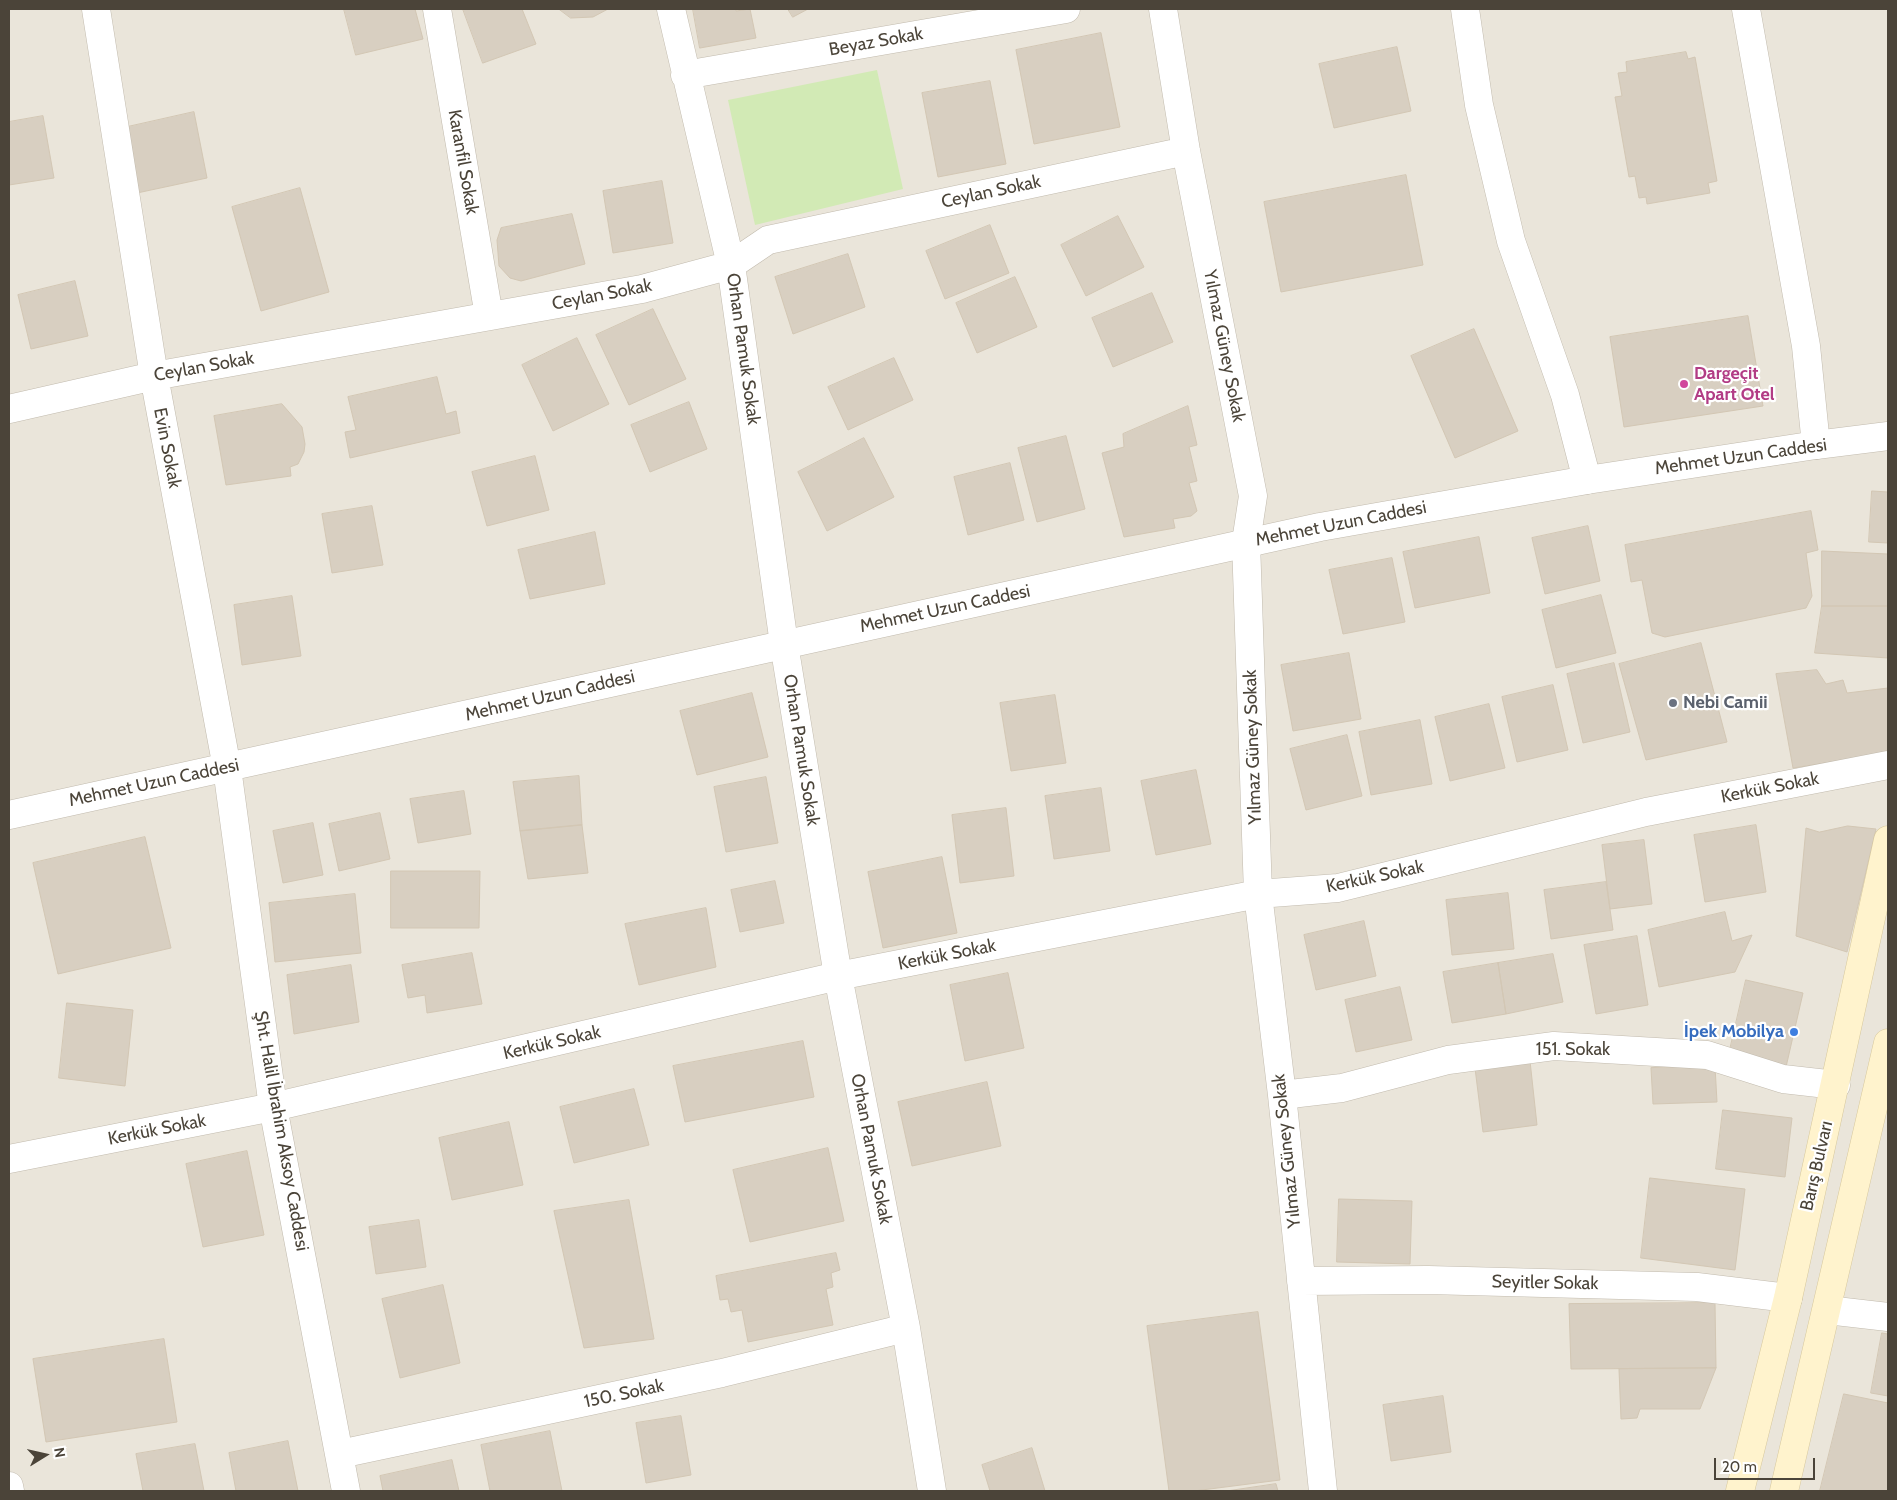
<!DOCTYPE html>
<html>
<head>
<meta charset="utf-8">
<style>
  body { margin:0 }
  #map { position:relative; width:1897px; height:1500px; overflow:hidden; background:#f6f3ec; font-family:Cabin,sans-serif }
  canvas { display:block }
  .frame { position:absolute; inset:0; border:10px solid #4b4439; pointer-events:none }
  .north { position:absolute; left:20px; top:1430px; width:50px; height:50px; -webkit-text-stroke:4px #fff; paint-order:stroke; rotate:80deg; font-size:14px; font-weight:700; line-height:20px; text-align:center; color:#4b4439 }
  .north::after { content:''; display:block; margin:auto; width:18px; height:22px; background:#4b4439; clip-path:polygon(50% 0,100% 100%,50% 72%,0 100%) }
  .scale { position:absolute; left:1714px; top:1458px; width:101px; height:22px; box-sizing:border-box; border:2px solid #4b4439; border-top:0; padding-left:6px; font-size:15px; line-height:18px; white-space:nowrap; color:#4b4439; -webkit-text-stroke:4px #fff; paint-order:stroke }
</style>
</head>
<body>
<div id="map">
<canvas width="1897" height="1500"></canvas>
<div class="frame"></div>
<div class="north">N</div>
<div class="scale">20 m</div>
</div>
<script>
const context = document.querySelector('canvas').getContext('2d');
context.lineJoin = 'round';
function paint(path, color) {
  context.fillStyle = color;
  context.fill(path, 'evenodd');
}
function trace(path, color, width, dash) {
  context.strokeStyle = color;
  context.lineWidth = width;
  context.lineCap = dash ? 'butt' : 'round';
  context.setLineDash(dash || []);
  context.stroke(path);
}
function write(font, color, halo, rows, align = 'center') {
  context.font = font + ' Cabin,sans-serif';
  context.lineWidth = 4.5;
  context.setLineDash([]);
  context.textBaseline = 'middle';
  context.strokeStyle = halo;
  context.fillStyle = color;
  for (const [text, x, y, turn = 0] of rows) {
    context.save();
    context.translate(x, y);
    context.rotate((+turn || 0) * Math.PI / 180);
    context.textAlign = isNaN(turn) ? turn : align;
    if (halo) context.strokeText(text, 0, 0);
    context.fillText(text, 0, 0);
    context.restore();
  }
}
paint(new Path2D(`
  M9,9H1888V1491H9Z`), '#eae5da');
paint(new Path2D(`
  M877,70L903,189L755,225L728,100Z`), '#d2eab5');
const building = new Path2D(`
  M344,9H415L423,39L356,55Z
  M463,9H522L536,44L483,63Z
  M559,9H608L593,17L571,18Z
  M693,9H736V11L750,9L756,38L700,48Z
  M788,9H808L793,17Z
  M1101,33L1120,127L1034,144L1016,50Z
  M1397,47L1411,111L1334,128L1319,64Z
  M1686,52L1688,59L1695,57L1717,181L1708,183L1710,193L1647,204L1646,197L1639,198L1635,176L1629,177L1615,97L1622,96L1618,73L1627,72L1626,62Z
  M990,81L1006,164L938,177L922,93Z
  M194,112L207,178L137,193L123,128Z
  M43,116L54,178L9,185V122Z
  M1406,175L1423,265L1281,292L1264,202Z
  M662,181L673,243L613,253L603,191Z
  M300,188L329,292L261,311L232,207Z
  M572,214L585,264L521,281L510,278L499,266L497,240L501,228Z
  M1118,216L1144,267L1086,296L1061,245Z
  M990,225L1009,273L945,299L926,251Z
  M848,254L865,307L793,334L775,277Z
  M1015,277L1037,327L977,353L956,303Z
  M75,281L88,336L31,349L18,295Z
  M1152,293L1173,342L1113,367L1092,318Z
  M653,309L686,379L629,405L596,335Z
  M1748,316L1763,406L1624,427L1610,337Z
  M1474,329L1518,431L1455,458L1411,356Z
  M577,338L609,404L553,431L522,365Z
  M894,358L913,400L848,430L828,387Z
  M437,377L446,414L456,411L460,433L350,458L345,432L356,430L348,397Z
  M689,402L707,449L650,472L631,425Z
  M282,404L302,427L305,444L304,452L298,464L290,467L291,476L226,485L214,416Z
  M1188,406L1197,445L1189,447L1197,481L1189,483L1197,511L1191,516L1173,519L1175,528L1124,537L1102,453L1124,447L1123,434Z
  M1066,436L1085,509L1037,522L1018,448Z
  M864,438L894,497L827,531L798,472Z
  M535,456L549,510L487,526L472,472Z
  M1010,463L1024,520L968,535L954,477Z
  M1872,491L1888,492V543L1869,542Z
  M372,506L383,565L332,573L322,514Z
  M1811,511L1818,550L1806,553L1812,596L1806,608L1665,637L1652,633L1642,580L1631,582L1625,545Z
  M1588,526L1600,581L1545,594L1532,538Z
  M595,532L605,584L530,599L518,550Z
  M1479,537L1490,593L1415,608L1403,552Z
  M1822,551L1888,554V606H1822Z
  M1392,558L1405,622L1343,634L1329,570Z
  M1601,595L1616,653L1556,668L1542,610Z
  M292,596L301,656L242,665L234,605Z
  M1822,606H1888V658L1815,653Z
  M1701,643L1727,742L1646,760L1619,664Z
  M1349,653L1361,719L1293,731L1281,665Z
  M1614,663L1630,732L1583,743L1567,674Z
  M1817,670L1826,684L1843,680L1847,693L1888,688V753L1793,768L1776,674Z
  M1553,685L1568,750L1517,762L1502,697Z
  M752,693L768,757L697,775L680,711Z
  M1055,695L1066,763L1011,771L1000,703Z
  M1489,704L1505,768L1450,781L1435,717Z
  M1420,720L1432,784L1371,795L1359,732Z
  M1347,735L1362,796L1306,810L1290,749Z
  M1196,770L1211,844L1156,855L1141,781Z
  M579,776L582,825L520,831L513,782Z
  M766,777L778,843L726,852L714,787Z
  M1101,788L1110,851L1054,859L1045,796Z
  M464,791L471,834L418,843L410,799Z
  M1006,808L1014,876L960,883L952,815Z
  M380,813L390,859L339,871L329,824Z
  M313,823L323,875L283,883L273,831Z
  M582,825L588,873L528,879L520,831Z
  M1756,825L1766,892L1705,902L1694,835Z
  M1848,826L1876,829L1847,952L1796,936L1806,828L1819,832Z
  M145,837L171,948L58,974L33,863Z
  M1644,840L1652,904L1610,909L1602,845Z
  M942,857L957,933L883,948L868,872Z
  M391,871H480L479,928H391Z
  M775,881L784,923L740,932L731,890Z
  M1606,882L1613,930L1551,939L1544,890Z
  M1508,893L1514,949L1452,955L1446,900Z
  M355,894L361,953L275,962L269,903Z
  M706,908L716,967L639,985L625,924Z
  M1725,912L1732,941L1752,935L1735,972L1659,987L1648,930Z
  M1364,921L1376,976L1316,990L1304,935Z
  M1637,936L1648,1005L1596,1014L1584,945Z
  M472,953L482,1004L427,1013L425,995L408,998L402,965Z
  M1553,954L1563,1002L1506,1014L1498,963Z
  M1498,963L1506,1014L1452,1023L1443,972Z
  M351,965L359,1022L294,1034L287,975Z
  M1008,973L1024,1048L965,1061L950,985Z
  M1746,980L1803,993L1786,1067L1729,1054Z
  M1400,987L1412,1040L1356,1052L1345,1000Z
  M67,1003L133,1010L125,1086L59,1078Z
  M803,1041L814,1097L685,1122L673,1066Z
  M1530,1061L1537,1125L1483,1132L1475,1068Z
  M1715,1066L1717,1102L1653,1104L1651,1068Z
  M987,1082L1001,1146L912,1166L898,1102Z
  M634,1089L649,1145L574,1163L560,1107Z
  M1723,1110L1792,1118L1785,1177L1716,1169Z
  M509,1122L523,1185L452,1200L439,1138Z
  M828,1148L844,1221L750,1242L733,1170Z
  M247,1151L264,1235L203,1247L186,1164Z
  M1650,1178L1745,1189L1735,1270L1641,1258Z
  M1339,1199L1412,1201L1410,1264L1337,1262Z
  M629,1200L654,1339L584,1348L554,1211Z
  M419,1220L426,1267L376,1274L369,1227Z
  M836,1253L840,1270L831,1273L833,1287L826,1289L833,1325L748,1342L742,1310L731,1312L728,1299L720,1300L716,1276Z
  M443,1285L460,1363L400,1378L382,1299Z
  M1715,1303L1716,1368L1571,1369L1569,1304Z
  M1258,1312L1280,1480L1194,1491H1169L1147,1326Z
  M1882,1333L1888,1334V1396L1871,1393Z
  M164,1339L177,1422L46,1442L33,1359Z
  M1716,1368L1700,1409H1640L1637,1418L1621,1419L1619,1369Z
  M1844,1394L1888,1403V1491H1820Z
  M1443,1396L1451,1452L1391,1461L1383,1405Z
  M681,1416L691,1475L646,1483L636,1423Z
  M550,1431L562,1491H490L481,1445Z
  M288,1441L298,1491H236L229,1453Z
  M195,1444L204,1491H143L136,1454Z
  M1032,1448L1045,1491H990L982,1465Z
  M452,1460L459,1491H383L380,1476Z
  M1276,1484L1278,1491H1227Z`);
paint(building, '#d8cfc1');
trace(building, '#d3c7b4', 1);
const minor = new Path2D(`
  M96,9L154,376L227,768
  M437,9L489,316
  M671,9L731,265L784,644L838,976L906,1328L932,1491
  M1163,9L1186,151L1253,496L1246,542L1258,894L1282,1095L1323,1491
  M1465,9L1479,105L1511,241L1565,395L1587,480
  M1746,9L1806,346L1816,445
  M685,75L1066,9
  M9,409L154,376L642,289L731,265L768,240L1186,151
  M1282,1095L1342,1088L1448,1060L1554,1046L1707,1055L1783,1079L1836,1085
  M9,1159L273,1107L838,976L1258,894L1338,888L1646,812L1888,765
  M1301,1281L1428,1280L1697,1287L1788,1298
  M1827,1310L1888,1317
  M340,1454L722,1373L906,1328
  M9,1486L10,1491`);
const tertiary = new Path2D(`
  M227,768L273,1107L346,1491
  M9,815L1320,527L1587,480L1816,445L1888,436`);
const secondary = new Path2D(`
  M1740,1491L1788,1298L1888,840
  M1784,1491L1888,1043`);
trace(minor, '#c2bbae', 29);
trace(tertiary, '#c2bbae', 29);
trace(secondary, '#d6c79b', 29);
trace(minor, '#fff', 28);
trace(tertiary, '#fff', 28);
trace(secondary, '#fff3cd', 28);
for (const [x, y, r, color] of [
  [1684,384,5,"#d1479c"],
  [1673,703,5,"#6b7280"],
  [1794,1032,5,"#3f7fe0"]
]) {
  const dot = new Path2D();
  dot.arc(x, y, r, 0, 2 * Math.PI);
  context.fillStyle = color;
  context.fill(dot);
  trace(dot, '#fff', 2);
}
write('18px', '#4b4439', '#fff', [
  ["Beyaz Sokak",876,42,-10],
  ["Karanfil Sokak",463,162,80],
  ["Ceylan Sokak",991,192,-12],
  ["Ceylan Sokak",602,295,-11],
  ["Yılmaz Güney Sokak",1224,346,79],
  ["Orhan Pamuk Sokak",743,349,82],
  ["Ceylan Sokak",204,367,-10],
  ["Evin Sokak",167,448,79],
  ["Mehmet Uzun Caddesi",1741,457,-8],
  ["Mehmet Uzun Caddesi",1341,524,-11],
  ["Mehmet Uzun Caddesi",945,609,-12],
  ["Mehmet Uzun Caddesi",550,696,-13],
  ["Yılmaz Güney Sokak",1253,747,-92],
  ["Orhan Pamuk Sokak",801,750,81],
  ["Mehmet Uzun Caddesi",154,783,-12],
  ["Kerkük Sokak",1770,788,-11],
  ["Kerkük Sokak",1375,877,-12],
  ["Kerkük Sokak",947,955,-11],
  ["Kerkük Sokak",552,1043,-13],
  ["151. Sokak",1573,1050],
  ["Kerkük Sokak",157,1130,-11],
  ["Şht. Halil İbrahim Aksoy Caddesi",281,1131,80],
  ["Orhan Pamuk Sokak",871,1149,79],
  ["Yılmaz Güney Sokak",1287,1151,-96],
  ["Barış Bulvarı",1817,1166,-77],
  ["Seyitler Sokak",1545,1283,1],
  ["150. Sokak",624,1394,-12]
]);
write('bold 18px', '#b23c85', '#fff', [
  ["Dargeçit",1694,374],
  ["Apart Otel",1694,395]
], 'left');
write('bold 18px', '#5b616d', '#fff', [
  ["Nebi Camii",1683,703]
], 'left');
write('bold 18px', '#366cbe', '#fff', [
  ["İpek Mobilya",1784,1032]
], 'right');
</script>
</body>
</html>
